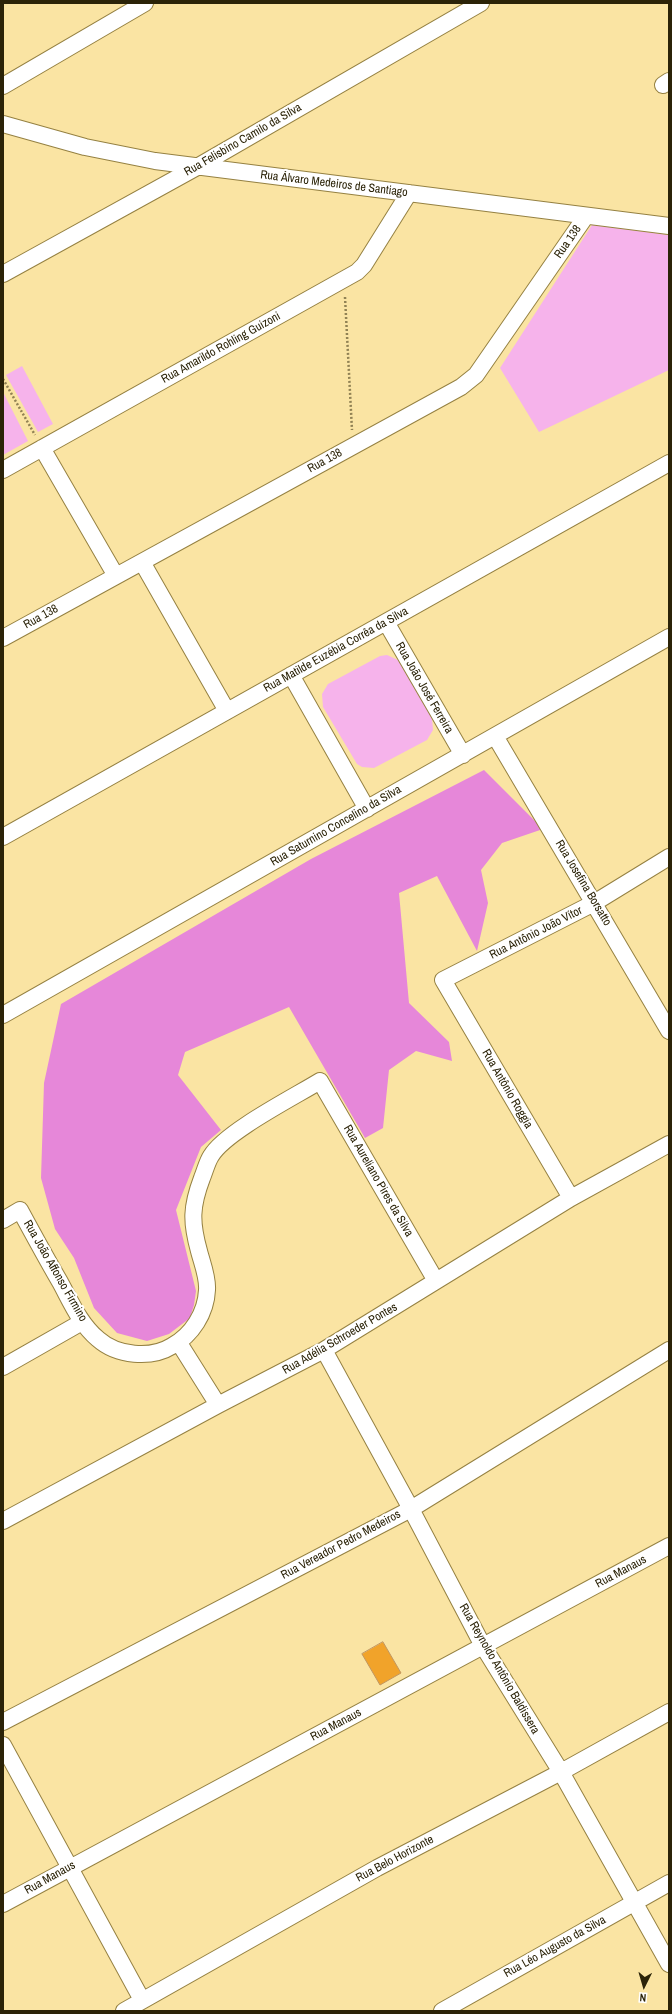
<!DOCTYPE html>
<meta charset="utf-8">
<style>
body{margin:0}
#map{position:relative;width:672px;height:2014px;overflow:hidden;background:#fae4a3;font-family:"Archivo Narrow",sans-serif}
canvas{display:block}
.frame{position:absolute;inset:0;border:4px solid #2b2308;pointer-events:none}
.north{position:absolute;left:624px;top:1966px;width:40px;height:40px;-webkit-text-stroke:3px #fff;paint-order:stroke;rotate:185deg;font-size:11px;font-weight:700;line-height:16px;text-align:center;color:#2b2308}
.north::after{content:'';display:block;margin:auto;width:14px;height:18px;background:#2b2308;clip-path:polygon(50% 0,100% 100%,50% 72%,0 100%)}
</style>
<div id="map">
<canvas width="672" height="2014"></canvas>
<div class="frame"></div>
<div class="north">N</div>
</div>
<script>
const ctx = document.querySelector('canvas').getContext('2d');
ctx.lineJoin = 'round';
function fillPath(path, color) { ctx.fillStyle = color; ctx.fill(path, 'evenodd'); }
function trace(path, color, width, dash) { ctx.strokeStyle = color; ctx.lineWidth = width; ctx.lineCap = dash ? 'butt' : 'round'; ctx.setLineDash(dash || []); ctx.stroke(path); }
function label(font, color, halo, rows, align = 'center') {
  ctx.font = font + ' "Archivo Narrow",sans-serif'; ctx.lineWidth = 4; ctx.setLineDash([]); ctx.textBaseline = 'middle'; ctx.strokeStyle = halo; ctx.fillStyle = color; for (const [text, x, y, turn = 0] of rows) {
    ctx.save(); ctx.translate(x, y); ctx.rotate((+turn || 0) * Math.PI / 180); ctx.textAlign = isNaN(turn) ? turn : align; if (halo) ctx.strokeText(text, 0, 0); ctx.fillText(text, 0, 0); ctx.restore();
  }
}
fillPath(new Path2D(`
 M592,225L669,235V370L539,432L500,368Z
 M22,366L53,424L38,432L6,375Z
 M3,392L28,441L3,455Z
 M387,655L398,660L432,718L433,730L427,740L374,768L362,767L357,764L323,707L322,694L328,684L380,656Z`), '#f6b3eb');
fillPath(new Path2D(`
 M484,770L543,829L502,843L481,870L488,903L477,951L437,876L399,893L409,1003L449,1042L452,1061L416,1051L389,1070L383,1128L365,1138L289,1007L185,1052L178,1075L221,1130L201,1147L176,1210L196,1291L194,1305L190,1318L169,1334L147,1341L117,1333L94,1308L74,1258L55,1229L41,1178L44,1083L61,1004L311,859Z`), '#e687d9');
const building = new Path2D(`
 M383,1642L401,1673L380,1685L362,1654Z`);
fillPath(building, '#f1a32a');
trace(building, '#c09661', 1);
const minor = new Path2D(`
 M663,85L669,81
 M3,86L145,3
 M3,124L85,147L155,161L669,226
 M3,274L197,167L481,3
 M42,448L116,576
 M3,470L357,272L364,265L409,193
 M142,562L227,711
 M386,622L463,755
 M3,638L461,387L476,375L586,216
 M291,675L367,809
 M495,736L669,1031
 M3,837L669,463
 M3,1015L669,637
 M571,1198L443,980L594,903L669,857
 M3,1220L20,1210C33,1234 46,1258 60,1282C71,1302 80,1324 98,1339C117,1356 151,1359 172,1346C192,1335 206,1313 207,1290C208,1277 202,1263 199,1251C191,1222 191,1207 202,1178C205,1171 207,1162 211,1156C225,1132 294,1097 320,1081L436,1281
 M179,1343L218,1405
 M324,1350L411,1509L483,1646L561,1772L669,1964
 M3,1367L82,1322
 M3,1521L218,1405L324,1350L571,1198L669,1144
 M3,1722L411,1509L669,1350
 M3,1745L142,2000
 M3,1904L669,1546
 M124,2011L377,1868L561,1772L669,1712
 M442,2011L669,1883`);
trace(minor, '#958142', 18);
trace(new Path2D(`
 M345,297L352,430
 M3,379L35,435`), '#918254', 2.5, [2, 2]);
trace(minor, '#fff', 16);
label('12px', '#2b2308', '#fff', [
 ["Rua Felisbino Camilo da Silva",243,140,-30],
 ["Rua Álvaro Medeiros de Santiago",334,184,7],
 ["Rua 138",568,242,-55],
 ["Rua Amarildo Rohling Guizoni",221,348,-29],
 ["Rua 138",325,461,-29],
 ["Rua 138",41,617,-29],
 ["Rua Matilde Euzébia Corrêa da Silva",336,650,-29],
 ["Rua João José Ferreira",424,688,60],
 ["Rua Saturnino Concelino da Silva",336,826,-30],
 ["Rua Josefina Borsatto",583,883,59],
 ["Rua Antônio João Vítor",536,933,-27],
 ["Rua Antônio Roggia",507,1089,60],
 ["Rua Aureliano Pires da Silva",378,1181,60],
 ["Rua João Affonso Firmino",55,1271,60],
 ["Rua Adélia Schroeder Pontes",340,1339,-30],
 ["Rua Vereador Pedro Medeiros",341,1545,-28],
 ["Rua Manaus",621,1572,-28],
 ["Rua Reynoldo Antônio Baldissera",499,1669,60],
 ["Rua Manaus",336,1725,-28],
 ["Rua Belo Horizonte",395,1859,-28],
 ["Rua Manaus",50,1878,-29],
 ["Rua Léo Augusto da Silva",555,1947,-29]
]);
</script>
